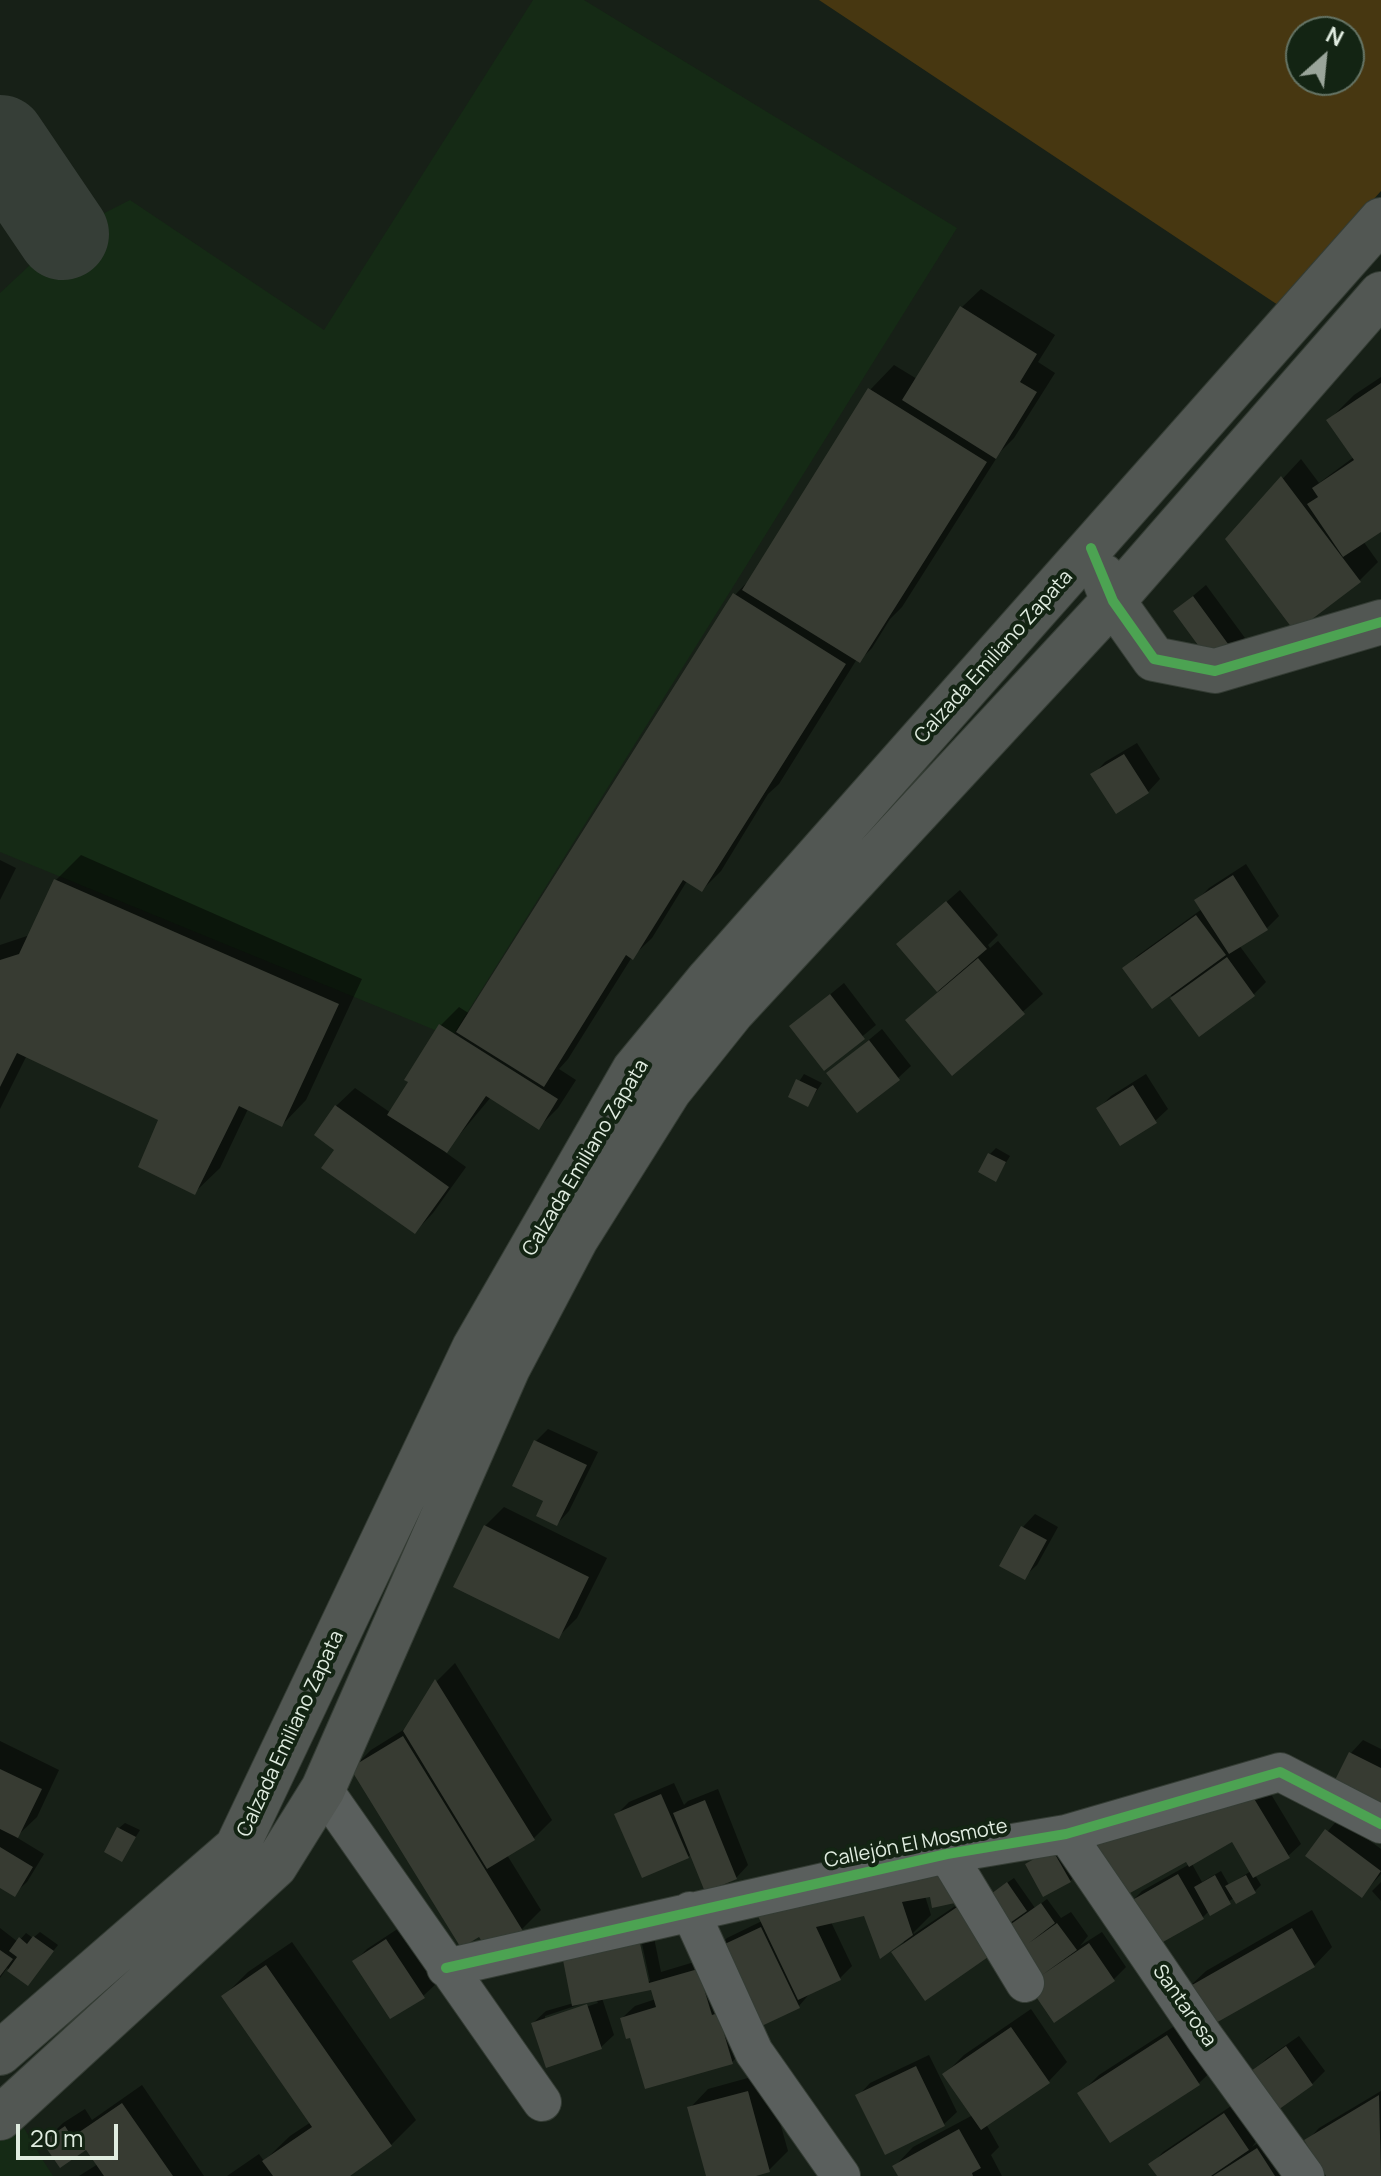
<!DOCTYPE html>
<meta charset="utf-8">
<style>
body{margin:0}
#map{position:relative;width:1381px;height:2176px;overflow:hidden;background:#172017;font-family:Manrope,sans-serif}
canvas{display:block}
.north{position:absolute;left:1285px;top:16px;width:80px;height:80px;box-sizing:border-box;background:#132413;border:2px solid #657465;border-radius:50%;rotate:27deg;font-size:22px;font-weight:700;line-height:32px;text-align:center;color:#e0ece0}
.north::after{content:'';display:block;margin:auto;width:28px;height:36px;background:#9aa59a;clip-path:polygon(50% 0,100% 100%,50% 72%,0 100%)}
.scale{position:absolute;left:16px;top:2124px;width:102px;height:36px;box-sizing:border-box;border:4px solid #e0ece0;border-top:0;padding-left:10px;font-size:24px;line-height:28px;white-space:nowrap;color:#e0ece0;-webkit-text-stroke:6px #132413;paint-order:stroke}
</style>
<div id="map">
<canvas width="1381" height="2176"></canvas>
<div class="north">N</div>
<div class="scale">20 m</div>
</div>
<script>
const ctx = document.querySelector('canvas').getContext('2d');
ctx.lineJoin = 'round';
function fillPath(path, color) { ctx.fillStyle = color; ctx.fill(path, 'evenodd'); }
function trace(path, color, width, dash) { ctx.strokeStyle = color; ctx.lineWidth = width; ctx.lineCap = dash ? 'butt' : 'round'; ctx.setLineDash(dash || []); ctx.stroke(path); }
function label(font, color, halo, rows, align = 'center') {
  ctx.font = font + ' Manrope,sans-serif'; ctx.lineWidth = 8; ctx.setLineDash([]); ctx.textBaseline = 'middle'; ctx.strokeStyle = halo; ctx.fillStyle = color; for (const [text, x, y, turn = 0] of rows) {
    ctx.save(); ctx.translate(x, y); ctx.rotate((+turn || 0) * Math.PI / 180); ctx.textAlign = isNaN(turn) ? turn : align; if (halo) ctx.strokeText(text, 0, 0); ctx.fillText(text, 0, 0); ctx.restore();
  }
}
fillPath(new Path2D(`
 M533,0H584L957,228L452,1037L0,852V293L63,234L130,200L324,330Z
 M21,2123L44,2162L53,2176H0V2141Z`), '#152a15');
fillPath(new Path2D(`
 M819,0H1381V191L1278,305ZM1301,32H1349V80H1301Z`), '#473711');
fillPath(new Path2D(`
 M981,289L1055,335L1038,362L1055,373L1014,438L1001,451L902,607L890,619L872,648L860,660L857,659L779,784L768,794L721,871L702,890L687,881L652,938L632,957L568,1059L559,1069L576,1080L558,1108L539,1127L491,1097L445,1152L466,1167L433,1213L415,1232L337,1149L336,1106L355,1088L391,1113L440,1026L459,1007L470,1014L735,595L753,576L870,390L894,365L917,379L962,307Z
 M1381,377V530L1363,541L1378,562L1360,580L1227,539L1301,459L1319,483L1354,457L1329,420L1354,395Z
 M1206,585L1245,638L1233,650L1175,611Z
 M1137,743L1160,779L1148,792L1093,775L1105,762Z
 M81,855L362,979L306,1100L282,1125L248,1109L220,1168L195,1192L161,1119L27,1055L0,1109V945L30,935L56,880Z
 M0,860L16,868L0,900Z
 M1246,864L1279,916L1267,928L1239,945L1266,982L1254,994L1199,1034L1170,994L1125,968L1137,956L1202,909L1197,900L1209,888Z
 M960,890L998,935L988,945L990,948L998,941L1043,994L953,1073L908,1020L939,991L899,944Z
 M844,983L876,1025L824,1068L792,1026Z
 M882,1029L911,1066L898,1078L829,1073Z
 M804,1074L822,1083L808,1104L790,1096Z
 M1146,1074L1168,1109L1155,1121L1099,1108L1111,1096Z
 M996,1148L1010,1156L996,1179L990,1154Z
 M548,1429L598,1452L569,1511L557,1524L536,1441Z
 M504,1507L607,1558L577,1618L558,1637L485,1526Z
 M1035,1514L1058,1527L1037,1565L1024,1577L1002,1565L1023,1527Z
 M455,1663L552,1820L533,1839L507,1855L541,1910L522,1929L490,1949L352,1769L371,1750L408,1727L437,1681Z
 M1363,1740L1381,1749V1804L1336,1781L1351,1753Z
 M0,1741L59,1770L37,1817L16,1837L44,1854L27,1882L14,1894L0,1885Z
 M1260,1776L1301,1844L1288,1856L1255,1875L1261,1885L1255,1891L1237,1902L1234,1898L1211,1913L1209,1911L1203,1917L1154,1944L1130,1903L1142,1891L1190,1864ZM1233,1840L1251,1871L1229,1885L1221,1871L1202,1882L1192,1864Z
 M674,1783L684,1805L688,1801L718,1789L748,1865L736,1878L692,1853L688,1857L617,1814L629,1802Z
 M1339,1818L1381,1849V1874L1362,1895L1308,1855Z
 M125,1823L140,1830L122,1859L119,1828Z
 M1059,1844L1076,1875L1070,1881L1028,1864Z
 M1014,1878L1035,1908L1047,1899L1061,1918L1071,1912L1088,1936L1080,1946L1102,1932L1126,1967L1114,1979L1055,2020L988,1896Z
 M1381,1882V1901L1372,1891Z
 M931,1894L925,1896L931,1915L913,1933L914,1934L970,1896L1002,1941L894,1952L904,1942L865,1914L831,1922L852,1966L840,1978L811,1992L799,2006L714,1951L727,1938L762,1921Z
 M1312,1910L1332,1947L1314,1966L1187,1989L1206,1971Z
 M0,1928L18,1942L26,1933L33,1938L40,1932L58,1945L28,1983L7,1968L0,1978Z
 M399,1928L436,1984L423,1996L355,1961L367,1949Z
 M652,1928L661,1972L711,1957L744,2050L732,2062L631,2036L622,2018L635,2006L656,1999L652,1987L602,1998L614,2035L601,2047L533,2023L546,2011L650,1981L639,1930ZM596,1999L598,2003L545,2020V2016Z
 M292,1942L416,2120L391,2145L346,2176H227L259,2154L264,2161L290,2136L311,2122L223,1997L248,1972Z
 M1031,2009L1067,2062L1049,2081L986,2124L999,2147L991,2155L1002,2176H900L895,2166L913,2147L973,2115L945,2074L964,2055Z
 M1187,2018L1218,2065L1199,2083L1080,2094L1099,2075Z
 M1299,2036L1325,2071L1312,2084L1279,2107L1253,2072L1266,2059Z
 M929,2055L957,2112L944,2124L885,2153L858,2096L870,2083Z
 M766,2073L788,2151L769,2170L749,2176H709L690,2108L708,2089Z
 M142,2085L204,2176H79L98,2164L86,2147L44,2142L63,2123L85,2109L92,2120Z
 M1381,2091V2176H1330L1307,2141L1319,2128Z
 M1237,2102L1260,2136L1252,2147L1276,2131L1306,2176H1159L1151,2165L1163,2152Z`), '#0007');
trace(new Path2D(`
 M0,141L63,234`), '#363e37', 92);
fillPath(new Path2D(`
 M960,306L1037,354L1020,382L1037,392L996,459L902,400Z
 M1381,383V532L1343,557L1307,504L1318,497L1312,488L1354,460L1326,420Z
 M868,388L987,462L860,663L742,590Z
 M1281,476L1361,582L1295,632L1225,539Z
 M733,593L846,664L702,892L683,880L633,960L626,955L544,1087L456,1032Z
 M1193,596L1234,652L1214,667L1173,611Z
 M1124,754L1149,793L1116,814L1090,774Z
 M1233,875L1268,930L1229,954L1194,900Z
 M54,879L339,1004L282,1127L239,1106L195,1195L138,1167L158,1120L17,1053L0,1087V960L19,954Z
 M946,901L987,949L937,992L896,944Z
 M1196,915L1226,955L1152,1009L1122,968Z
 M1227,957L1255,996L1199,1037L1170,998Z
 M978,958L1025,1014L952,1076L905,1020Z
 M830,994L865,1039L824,1071L789,1026Z
 M439,1024L558,1099L539,1130L486,1096L447,1153L387,1115L408,1082L404,1080Z
 M869,1040L900,1080L857,1113L826,1073Z
 M796,1079L817,1089L808,1107L788,1097Z
 M1133,1085L1157,1123L1120,1146L1096,1108Z
 M335,1105L449,1187L415,1234L321,1168L334,1150L314,1135Z
 M988,1153L1006,1162L996,1182L978,1172Z
 M534,1440L587,1465L557,1526L536,1516L543,1501L512,1486Z
 M484,1525L589,1577L559,1639L453,1587Z
 M1021,1526L1047,1540L1025,1580L999,1566Z
 M435,1679L535,1840L487,1869L403,1731Z
 M403,1736L523,1931L489,1952L479,1937L461,1948L350,1768Z
 M1349,1752L1381,1768V1806L1334,1782Z
 M0,1769L42,1789L18,1838L0,1829Z
 M1247,1787L1290,1858L1253,1878L1232,1842L1189,1867L1186,1862L1121,1898L1092,1847L1125,1829Z
 M661,1794L689,1858L642,1878L614,1814Z
 M705,1800L737,1879L705,1892L673,1813Z
 M117,1827L136,1837L122,1862L104,1852Z
 M1325,1829L1381,1871L1362,1898L1305,1856Z
 M0,1847L33,1867L15,1897L0,1888Z
 M1052,1849L1071,1882L1043,1897L1025,1864Z
 M948,1870L955,1903L932,1908L930,1897L902,1902L913,1935L880,1959L864,1916L816,1927L841,1980L798,2000L757,1914Z
 M1178,1874L1204,1919L1154,1947L1127,1903Z
 M1215,1875L1231,1904L1210,1916L1194,1887Z
 M1246,1875L1256,1893L1236,1904L1225,1886Z
 M1007,1882L1027,1911L1000,1930L980,1902Z
 M1041,1903L1055,1923L1029,1943L1057,1923L1077,1950L1042,1975L1089,1943L1115,1981L1054,2023L1028,1985L1001,1931Z
 M957,1907L991,1955L925,2001L891,1952Z
 M761,1927L800,2008L751,2031L712,1950Z
 M1292,1928L1315,1967L1207,2028L1185,1989Z
 M33,1936L54,1951L28,1986L7,1971L17,1957L9,1951L19,1937L27,1944Z
 M386,1939L425,1998L390,2019L352,1961Z
 M639,1939L649,1983L698,1969L712,2015L718,2013L733,2064L645,2089L630,2038L626,2039L620,2018L656,2007L651,1990L572,2006L562,1955Z
 M0,1950L13,1959L0,1976Z
 M266,1965L392,2146L350,2176H273L262,2161L312,2127L221,1996Z
 M587,2004L602,2049L546,2068L531,2023Z
 M1011,2027L1050,2083L981,2130L942,2074Z
 M1167,2035L1200,2085L1110,2143L1077,2093Z
 M1286,2046L1313,2085L1278,2110L1251,2071Z
 M916,2066L945,2126L885,2155L855,2095Z
 M748,2091L770,2172L756,2176H706L687,2107Z
 M1379,2095L1381,2176H1326L1304,2140Z
 M122,2103L173,2176H104L86,2150L60,2168L42,2142L65,2126L72,2137Z
 M1224,2113L1249,2150L1211,2176H1157L1148,2164Z
 M959,2129L981,2168L972,2173L973,2176H898L892,2166Z
 M1257,2148L1275,2176H1213Z`), '#373b32');
const street = new Path2D(`
 M323,1789L542,2102
 M1066,1834L1205,2038L1305,2176
 M947,1854L1025,1983
 M690,1911L754,2052L841,2176
 M446,1968L947,1854L1066,1834L1280,1772L1381,1824`);
const secondary = new Path2D(`
 M1103,576L1113,601L1154,659L1215,671L1381,622
 M0,2053L237,1847L474,1348L634,1070L709,979L1381,220
 M0,2118L275,1866L323,1789L508,1368L576,1239L669,1091L733,1011L1113,601L1381,294`);
trace(street, '#343c34', 40);
trace(secondary, '#343c34', 46);
trace(street, '#5a5f5d', 38);
trace(secondary, '#525753', 44);
trace(new Path2D(`
 M1091,548L1113,601L1154,659L1215,671L1381,622
 M446,1968L947,1854L1066,1834L1280,1772L1381,1824`), '#4ca352', 10);
label('20px', '#e0ece0', '#132413', [
 ["Calzada Emiliano Zapata",994,657,-48],
 ["Calzada Emiliano Zapata",586,1158,-59],
 ["Calzada Emiliano Zapata",291,1734,-65],
 ["Callejón El Mosmote",916,1844,-11],
 ["Santarosa",1184,2006,55]
]);
</script>
